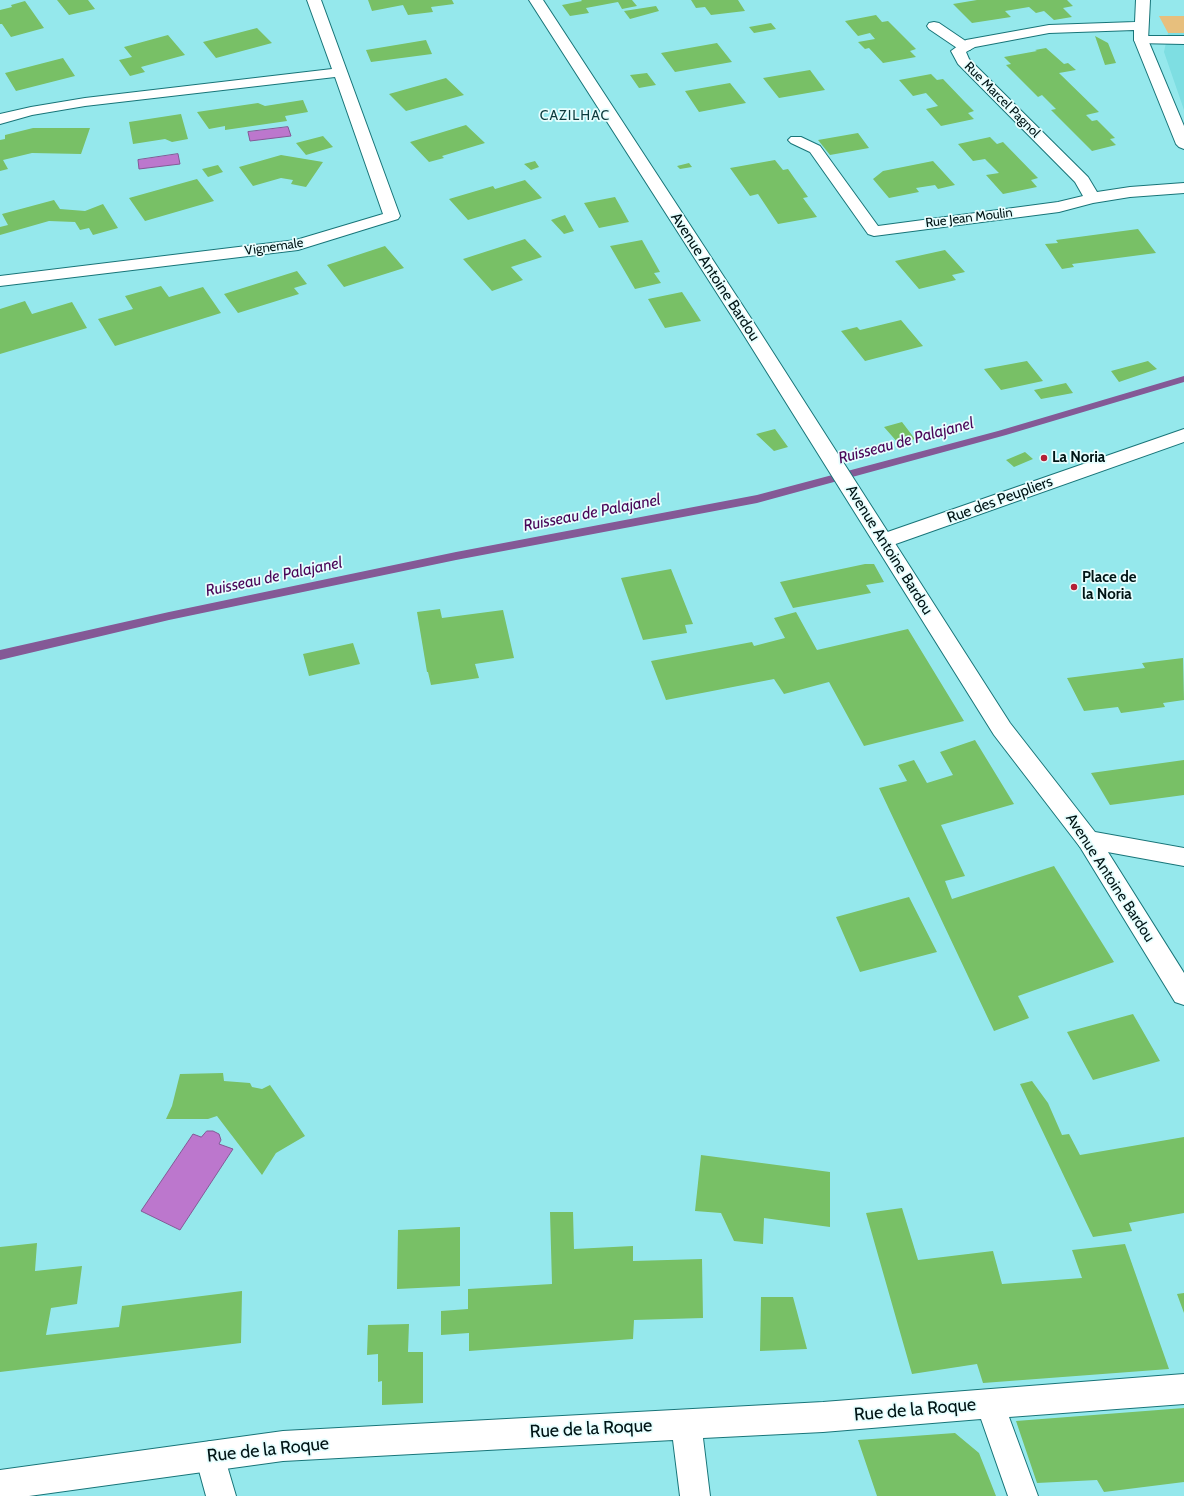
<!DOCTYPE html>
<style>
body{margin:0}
canvas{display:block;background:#95e8ec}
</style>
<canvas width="1184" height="1496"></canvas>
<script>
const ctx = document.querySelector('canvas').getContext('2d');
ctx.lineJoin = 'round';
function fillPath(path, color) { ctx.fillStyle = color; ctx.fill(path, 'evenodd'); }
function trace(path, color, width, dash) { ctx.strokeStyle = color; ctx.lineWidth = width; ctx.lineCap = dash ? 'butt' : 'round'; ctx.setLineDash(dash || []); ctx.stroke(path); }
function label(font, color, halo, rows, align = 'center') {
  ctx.font = font + ' Cabin,sans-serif'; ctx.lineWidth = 3.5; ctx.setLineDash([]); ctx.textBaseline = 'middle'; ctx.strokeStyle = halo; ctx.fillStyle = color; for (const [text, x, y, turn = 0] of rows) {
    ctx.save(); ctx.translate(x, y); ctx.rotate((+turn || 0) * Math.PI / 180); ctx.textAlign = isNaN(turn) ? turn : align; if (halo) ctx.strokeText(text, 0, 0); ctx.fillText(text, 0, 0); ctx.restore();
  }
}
fillPath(new Path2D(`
 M1168,33H1184V110L1164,52Z`), '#7edee2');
fillPath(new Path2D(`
 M1159,16H1184V33H1168Z`), '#e7bf7d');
const water = new Path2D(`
 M288,127L291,136L250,141L248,132Z
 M178,154L180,164L139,169L138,160Z
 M207,1131H213L219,1134L221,1140L219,1144L233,1149L180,1230L141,1211L193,1134L201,1137Z`);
fillPath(water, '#bc77cd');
trace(water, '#845996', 1);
fillPath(new Path2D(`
 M1184,376V382L1006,435L757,503L456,560L169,620L0,660V650L169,612L456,552L757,495L998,431Z`), '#845996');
fillPath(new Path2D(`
 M57,0H88L95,9L69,15Z
 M368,0H452L454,4L431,7L433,12L408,15L403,5L372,11Z
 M581,0H632L637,6L622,9L618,2L586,8L589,13L570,16L562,5L582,1Z
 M691,0H738L745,11L711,15L705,7L696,8Z
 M977,0H1067L1073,6L1063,8L1072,17L1054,20L1044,11L1036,13L1029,7L1005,11L1011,17L972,23L953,4Z
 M25,1L44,28L11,37L2,24H0V10L12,7L11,5Z
 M656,6L659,11L630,19L624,11Z
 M876,15L882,22L888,21L916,49L910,51L916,57L883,63L869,48L865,49L858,42L875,39L870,33L858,36L845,21Z
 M771,23L776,29L754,33L749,27Z
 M257,28L272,43L216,58L203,42Z
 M168,35L185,55L141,67L145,72L130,76L119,60L132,57L124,47Z
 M1095,36L1108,43L1116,63L1105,65Z
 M426,40L432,54L371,62L366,50Z
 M717,43L732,62L675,72L661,53Z
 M1046,48L1064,64L1068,63L1076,70L1059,73L1099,112L1086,115L1092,121L1097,120L1115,138L1110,139L1116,145L1092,151L1051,110L1056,109L1042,95L1038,97L1006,65L1011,64L1004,57L1037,51L1035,50Z
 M63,58L75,76L16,91L5,73Z
 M810,70L825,90L779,98L763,78Z
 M647,73L656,85L639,88L630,75Z
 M931,74L937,80L943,79L964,101L974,111L968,113L974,119L941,126L926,109L938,106L926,93L913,96L899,80Z
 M446,78L464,95L406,111L389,94Z
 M730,83L746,103L699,112L685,91Z
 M303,100L308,112L285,116L287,121L225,130V126L209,129L197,112L258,103L265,106Z
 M181,114L188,139L172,142L165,139L133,144L129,122Z
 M466,125L485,143L442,156L444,158L429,162L410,142Z
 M33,128H90L81,154L32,153L3,160L8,169L0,171V140L5,139V135Z
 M858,133L869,148L830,155L818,140Z
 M323,136L333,147L306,155L296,143Z
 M990,137L997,144L1003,142L1038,178L1031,180L1037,187L1003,194L986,175L999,173L985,159L973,161L958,144Z
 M281,155L323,162L306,187L291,184L293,180L281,178L253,186L239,167Z
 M775,160L783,170L788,169L795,179L808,197L803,198L817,217L778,224L758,194L750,196L730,168Z
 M535,161L539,167L531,170L524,164Z
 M933,161L955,185L938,189L935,185L916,188L919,192L889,198L873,179L883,171Z
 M689,163L692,167L680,169L677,166Z
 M218,165L223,172L208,177L202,169Z
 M197,179L214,201L145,221L129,198Z
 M525,180L542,198L468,220L449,199L493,186L495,189Z
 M615,197L629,222L599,228L584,203Z
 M54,200L60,209L85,211L103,204L118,228L93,235L89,228L80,230L75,222L49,221L0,235V227L8,225L2,214Z
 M565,215L574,231L564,234L551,220Z
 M1138,229L1156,253L1072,264L1074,267L1062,269L1045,244L1058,243L1056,240Z
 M525,239L542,257L511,267L523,280L492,291L463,259Z
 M642,240L660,272L654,273L661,283L635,289L610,246Z
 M385,246L404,268L344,287L327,265Z
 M945,250L965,272L952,275L956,280L919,289L895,261Z
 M297,271L307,284L294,288L299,294L238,313L224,294Z
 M161,286L169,297L203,287L221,313L115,346L98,319L133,309L125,296Z
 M682,292L701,321L665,328L648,299Z
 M25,301L32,314L72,302L87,328L0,354V309Z
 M901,320L923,346L865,361L841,331L857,327L860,330Z
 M1027,361L1043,381L1001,390L984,369Z
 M1148,361L1157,369L1119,382L1111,371Z
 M1066,383L1073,393L1041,399L1034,390Z
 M902,422L915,439L899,444L884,427Z
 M775,429L788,447L774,451L756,434Z
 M1025,452L1033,459L1014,467L1006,460Z
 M865,564H874L884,582L866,585L871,593L793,608L780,582Z
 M671,569L693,624L685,625L687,633L643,640L621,578Z
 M440,609L442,618L503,610L514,658L475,664L479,678L431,685L428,672H427L417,612Z
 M796,612L817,650L908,629L964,721L864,746L829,682L784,694L774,679L666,700L651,661L752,642L754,646L785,638L774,618Z
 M353,643L360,664L309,676L303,654Z
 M1183,658L1184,700L1163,703L1165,707L1121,713L1118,707L1084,711L1067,678L1145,668L1142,663Z
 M975,740L1014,804L941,825L965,876L945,881L952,899L1054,866L1114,962L1018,996L1029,1018L994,1031L879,788L907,781L898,765L914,760L927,783L953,775L940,752Z
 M1184,760V795L1110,805L1091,773Z
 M909,897L937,952L860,972L836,917Z
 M1133,1014L1160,1061L1093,1080L1067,1032Z
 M223,1073L224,1081L250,1083L252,1087L262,1089L270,1085L305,1136L276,1153L262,1175L217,1116L208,1119H166L172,1106L180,1074Z
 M1032,1081L1048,1103L1062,1135L1069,1134L1080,1155L1184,1137V1213L1129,1223L1132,1231L1093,1237L1020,1084Z
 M701,1155L830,1172V1227L764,1218L763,1244L734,1241L721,1213L695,1211Z
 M902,1208L918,1260L993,1251L1002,1284L1082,1278L1072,1250L1125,1244L1169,1369L983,1383L977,1364L912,1374L866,1213Z
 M550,1212H573L574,1249L633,1246V1261L702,1259L703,1318L634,1320L633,1339L469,1351V1333L441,1335V1311L468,1309V1289L552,1284Z
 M460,1227V1286L397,1289L398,1230Z
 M37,1243L35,1271L82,1266L77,1304L51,1308L46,1335L119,1327L122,1306L242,1291L241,1343L0,1372V1247Z
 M1184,1293V1313L1177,1294Z
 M761,1297H793L807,1349L760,1351Z
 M409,1324L408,1352H423V1403L382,1405V1381L378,1382V1354L367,1355L368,1325Z
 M1184,1408V1482L1104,1492L1097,1480L1037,1483L1016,1421Z
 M955,1433L979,1453L996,1496H877L858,1440Z`), '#78c066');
const lane = new Path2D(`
 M934,22L939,23L970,44L972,47L970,50H960L929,29L927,26L929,23Z
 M1141,36H1184V44L1136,43L1134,40L1136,37Z
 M210,1441L221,1445L236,1496H206L195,1456L199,1445Z`);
const street = new Path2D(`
 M307,0H321L400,216L398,219L298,250L0,286V276L296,240L383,214L335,77L85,106L32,115L0,124V114L31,107L85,98L332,69Z
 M1136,0H1150L1148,40L1184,126V149L1179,147L1176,144L1134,40V30L1049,33L975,47L966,52L969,59L1088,177L1097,192L1130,187L1184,183V193L1130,197L1093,203L1059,212L874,236L868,234L810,152L791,143L788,140L791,137H801L820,146L878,226L1058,202L1083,196L1075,182L958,64L951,51L966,40L1049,25L1135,22Z
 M1184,429V442L890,546L883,548L876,546L873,541L876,536Z
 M1088,831L1096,833L1184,973V1005L1175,1002L1080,847L1076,840L1080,833Z
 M1184,1374V1404L1009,1417L1038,1496H1008L981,1419L823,1432L703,1438L710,1496H680L673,1440L283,1461L29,1496H0V1470L283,1431L823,1402Z`);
const secondary = new Path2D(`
 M529,0H543L758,329L1010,723L1095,832L1184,848V866L1080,847L994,735L740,329Z`);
trace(lane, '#187579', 2);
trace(street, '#187579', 2);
trace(secondary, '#187579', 2);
fillPath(lane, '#fff');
fillPath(street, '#fff');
fillPath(secondary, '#fff');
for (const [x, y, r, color] of [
 [1044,458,4,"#b32036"],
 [1074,587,4,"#b32036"]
]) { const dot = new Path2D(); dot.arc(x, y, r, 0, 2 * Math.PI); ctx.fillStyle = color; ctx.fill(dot); trace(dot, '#e6fefe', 1.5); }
label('13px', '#001415', '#e6fefe', [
 ["Rue Marcel Pagnol",1002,100,45],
 ["Rue Jean Moulin",969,218,-7],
 ["Vignemale",274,247,-8]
]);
ctx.letterSpacing = '1px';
label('14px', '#0c3b3d', '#e6fefe', [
 ["CAZILHAC",575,116]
]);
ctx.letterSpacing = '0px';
label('15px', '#001415', '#e6fefe', [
 ["Avenue Antoine Bardou",715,277,57],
 ["Rue des Peupliers",1000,500,-20],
 ["Avenue Antoine Bardou",889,550,58],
 ["Avenue Antoine Bardou",1110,878,57]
]);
label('bold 15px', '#001415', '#e6fefe', [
 ["La Noria",1052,458],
 ["Place de",1082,578],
 ["la Noria",1082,595]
], 'left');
label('italic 16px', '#4a0658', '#e6fefe', [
 ["Ruisseau de Palajanel",906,441,-15],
 ["Ruisseau de Palajanel",592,513,-11],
 ["Ruisseau de Palajanel",274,577,-12]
]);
label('18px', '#001415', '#e6fefe', [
 ["Rue de la Roque",915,1410,-5],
 ["Rue de la Roque",591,1429,-3],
 ["Rue de la Roque",268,1450,-6]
]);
</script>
